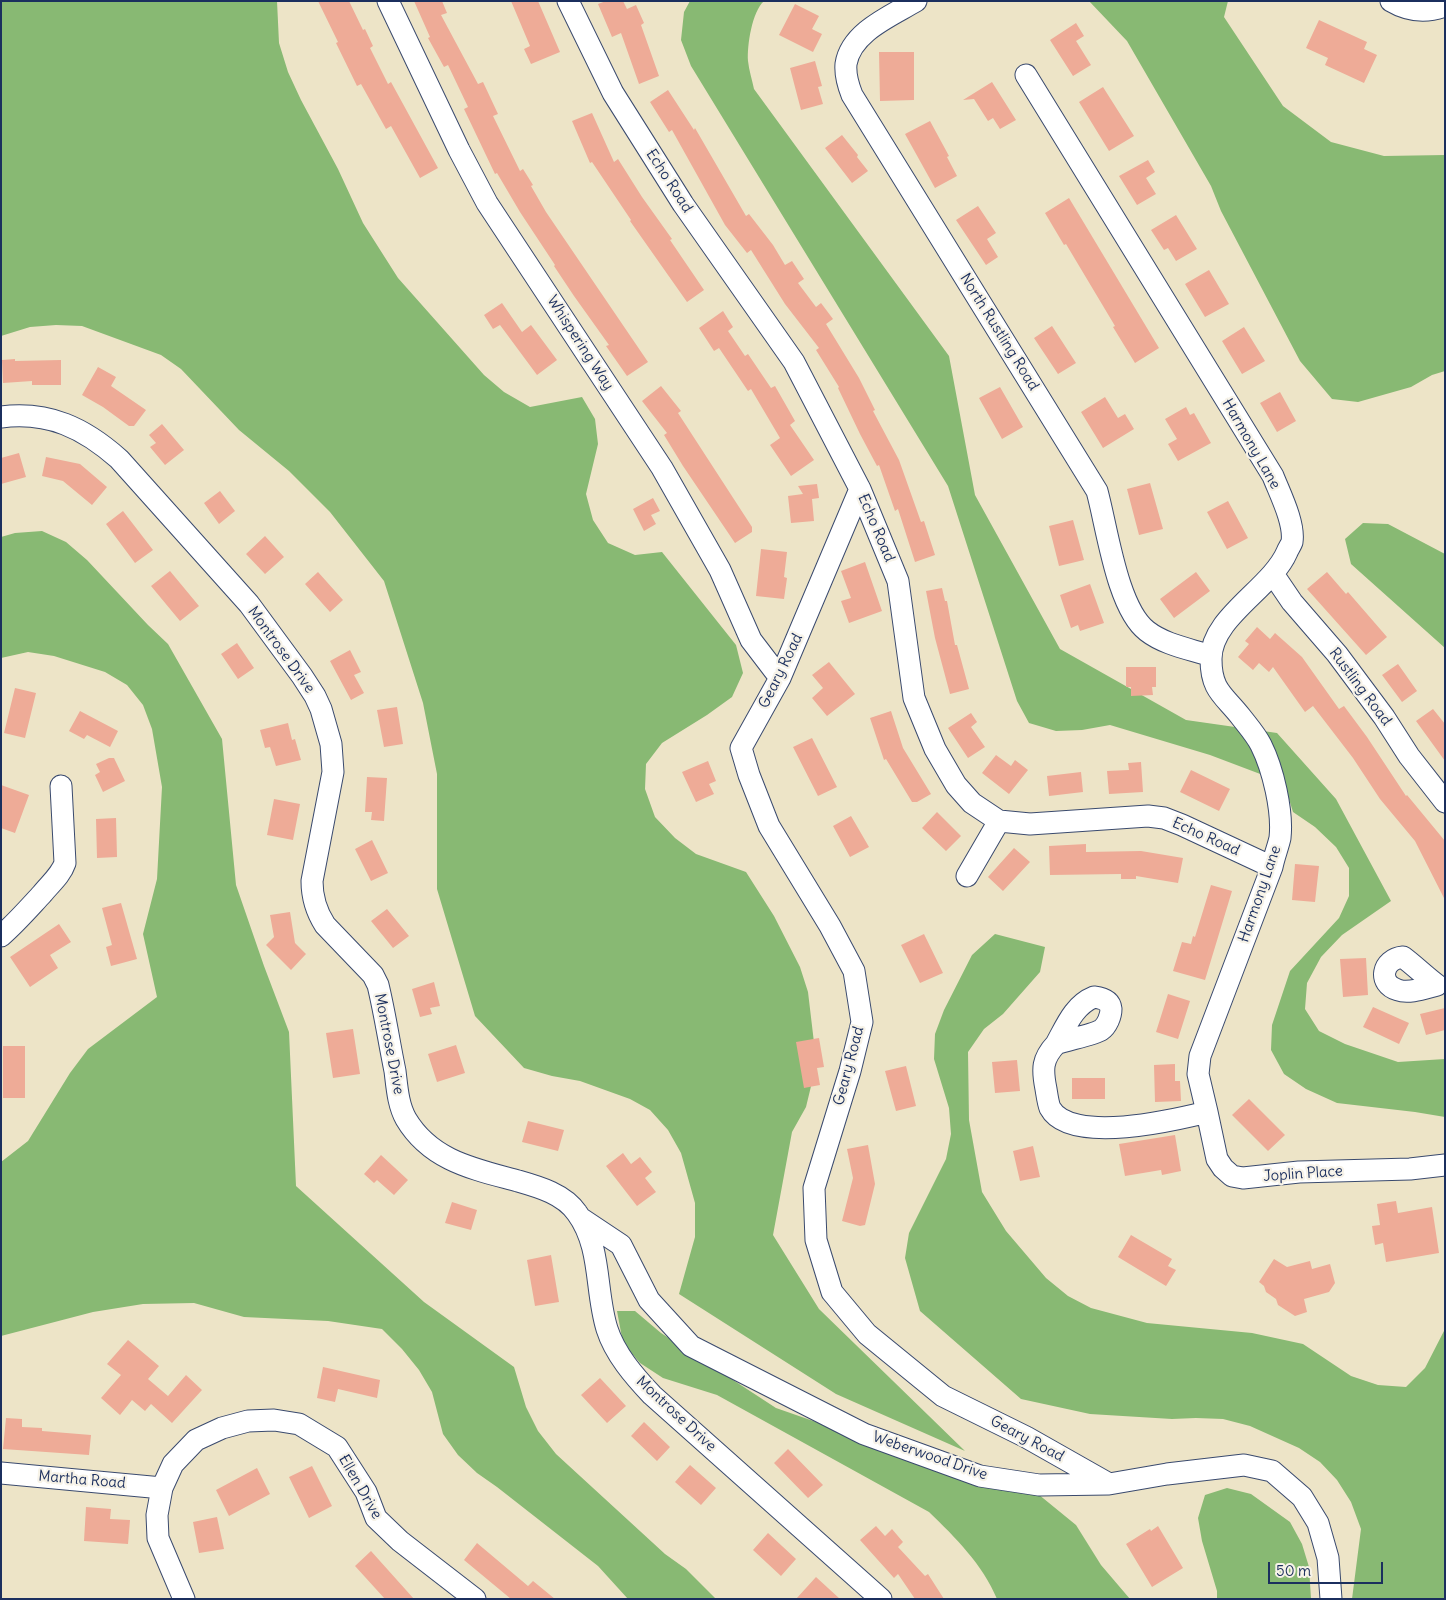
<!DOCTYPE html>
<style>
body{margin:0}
#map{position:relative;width:1446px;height:1600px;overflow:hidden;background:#ede4c7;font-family:Delius,sans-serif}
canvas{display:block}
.frame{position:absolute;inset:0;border:2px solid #1b2f5e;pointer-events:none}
.scale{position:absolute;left:1268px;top:1562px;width:115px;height:22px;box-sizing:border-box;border:2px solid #1b2f5e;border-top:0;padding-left:6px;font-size:15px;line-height:18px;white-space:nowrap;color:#1b2f5e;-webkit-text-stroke:4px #f7f3e8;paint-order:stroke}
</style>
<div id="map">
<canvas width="1446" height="1600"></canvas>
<div class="frame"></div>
<div class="scale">50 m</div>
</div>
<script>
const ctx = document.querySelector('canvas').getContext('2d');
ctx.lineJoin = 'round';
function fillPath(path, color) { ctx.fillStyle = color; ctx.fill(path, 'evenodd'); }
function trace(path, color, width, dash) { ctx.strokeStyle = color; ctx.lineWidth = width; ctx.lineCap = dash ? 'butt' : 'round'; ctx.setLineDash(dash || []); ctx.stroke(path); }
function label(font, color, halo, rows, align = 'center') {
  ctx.font = font + ' Delius,sans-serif'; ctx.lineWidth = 4.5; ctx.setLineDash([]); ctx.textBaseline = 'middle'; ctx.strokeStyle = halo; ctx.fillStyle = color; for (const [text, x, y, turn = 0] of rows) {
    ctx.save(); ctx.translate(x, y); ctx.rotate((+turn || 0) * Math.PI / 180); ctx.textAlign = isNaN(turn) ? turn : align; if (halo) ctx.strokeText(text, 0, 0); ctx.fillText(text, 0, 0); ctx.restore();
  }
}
fillPath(new Path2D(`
 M1,1H277L279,43L288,72L301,100L338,169L363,223L398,278L484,375L504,392L530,407L582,397L595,419L598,444L586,494L593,520L608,543L635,555L662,552L736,645L743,673L732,697L707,715L662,743L646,764L645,789L655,817L675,838L696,854L746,872L774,916L800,967L808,992L815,1051L813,1078L806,1107L792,1132L773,1235L819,1309L965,1451L836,1394L679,1294L695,1237V1203L681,1153L668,1130L650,1110L630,1099L580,1081L552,1076L524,1068L475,1016L437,889V774L423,703L384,581L330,512L289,471L239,430L181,369L161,355L82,326L56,325L30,327L1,336Z
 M690,1H764C752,12 747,45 748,61C749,70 752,80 754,89L949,356L975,495L1060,649L1186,720L1277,733L1336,799L1391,901L1342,935L1321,957L1307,983L1305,1009L1319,1031L1345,1044L1398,1062L1445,1059V1117L1415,1112L1337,1103L1306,1089L1284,1074L1271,1050L1272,1025L1290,971L1339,918L1349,896V868L1336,847L1315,827L1293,812L1284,783L1210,755L1110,725L1082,730L1056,731L1029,723L1017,701L948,486L691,66L681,40L684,12Z
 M1089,1H1228L1224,17L1283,106L1331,142L1384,156L1445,155V371L1432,375L1411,387L1358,402L1332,399L1300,361L1221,211L1211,186L1127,41Z
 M1363,523L1388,524L1445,554V648L1351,564L1345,539Z
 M42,531L66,542L87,560L148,625L168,644L222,739L236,885L264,966L289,1032L296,1186L424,1302L514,1367L526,1407L538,1431L556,1454L665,1554L686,1569L716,1599H628L598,1566L497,1487L477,1473L458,1455L443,1434L432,1392L419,1370L402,1349L382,1329L328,1321L244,1317L194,1303L143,1304L93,1312L1,1336V1162L28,1141L70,1073L88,1049L157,997L143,934L157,879L162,787L152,729L143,705L127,685L105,672L54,656L28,652L1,658V537L15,533Z
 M995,934L1045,947L1040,972L1003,1014L984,1029L968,1052L969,1120L982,1192L1006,1231L1046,1278L1068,1296L1091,1308L1147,1323L1252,1333L1303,1344L1351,1376L1378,1385L1406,1387L1425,1368L1445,1329V1599H1352L1361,1529L1351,1502L1337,1480L1320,1462L1299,1448L1250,1426L1223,1419L1196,1418L1172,1419L1090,1414L1021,1399L920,1311L905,1258L909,1233L946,1159L951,1134L949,1108L934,1059L935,1034L944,1010L972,955Z
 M617,1311H635L661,1333L776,1408L994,1484L1038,1494L1076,1525L1101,1565L1130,1599H997C983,1565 955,1537 929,1512L717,1395L663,1378L640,1363L623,1343Z
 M1227,1488L1251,1494L1290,1522L1302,1544L1309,1567L1311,1599H1217V1591L1202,1541L1198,1518L1205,1495Z`), '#88b973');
fillPath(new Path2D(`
 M318,1H349L363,30L365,29L373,46L370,48L388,84L391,82L438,168L420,178L391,126L386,129L361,84L357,86L336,43L338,42Z
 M414,1H442L447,13L441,15L478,84L483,82L498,114L493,116L520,171L523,169L533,185L531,186L546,212L648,362L627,376L606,346L609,345L574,296L554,266L555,265L520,212L497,173L495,174L464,109L468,107L448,65L444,67L428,38L430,37Z
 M511,1H538L560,52L531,64L524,49L530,46Z
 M606,1H623L627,9L636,5L644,23L641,25L659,76L639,84L621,33L612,37L598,4Z
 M795,4L819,16L812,29L822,34L813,52L779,35Z
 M1319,20L1367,42L1364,49L1377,55L1364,83L1325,65L1328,58L1306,48Z
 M1076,23L1084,36L1076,41L1091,65L1073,76L1050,40Z
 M879,52H914V100L880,101Z
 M815,61L822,86L818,87L823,104L801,110L790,68Z
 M992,82L1016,120L1000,129L993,118L988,121L974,99L963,100Z
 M1103,87L1134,136L1109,151L1079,102Z
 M668,90L694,130L695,128L746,216L749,214L773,245L785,265L792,261L804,279L798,283L816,307L821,303L833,319L826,324L859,378L875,410L873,411L899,460L921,522L924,521L935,555L915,562L898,509L895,511L879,465L877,466L860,434L838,388L839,387L816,350L819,348L785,304L751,250L747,253L725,225L672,130L669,132L650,102Z
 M592,113L614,162L618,159L642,197L672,239L670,240L704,290L687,302L630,221L631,220L592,162L590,163L572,121Z
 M930,121L949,156L947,157L957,176L935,188L905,134Z
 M842,135L858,155L857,157L868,171L852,183L825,148Z
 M1148,160L1155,172L1146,178L1156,194L1137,205L1119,176Z
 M1069,198L1159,348L1135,363L1113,327L1115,326L1066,244L1064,245L1045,213Z
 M978,206L996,233L987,239L998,257L986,265L956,220Z
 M1176,215L1197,249L1176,261L1168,248L1164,250L1151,230Z
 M1209,270L1229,304L1205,317L1185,284Z
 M502,303L522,332L531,325L557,360L537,375L500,325L493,329L484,315Z
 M723,311L733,327L728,331L745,356L748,354L771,388L775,386L795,421L790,425L814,460L791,476L770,445L780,438L751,389L748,391L719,348L714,351L699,328Z
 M1052,326L1076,363L1058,374L1034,338Z
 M1244,327L1265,361L1242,374L1222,341Z
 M15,359V361L61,360V385H32V381L3,383L2,360Z
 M98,367L116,377L111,386L146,410L134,426H129L103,407L82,395Z
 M661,386L681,411L678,413L752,527V532L735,543L683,466L664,435L667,433L642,401Z
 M1000,387L1023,427L1002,439L979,398Z
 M1280,392L1296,421L1277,432L1260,403Z
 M1105,397L1118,418L1125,414L1134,429L1103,448L1081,412Z
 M1186,407L1190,415L1194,413L1211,443L1178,461L1168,444L1177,439L1165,419Z
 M162,424L184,450L165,465L150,447L156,443L149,435Z
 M19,453L26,477L1,484V458Z
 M46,457L80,464L107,487L92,505L63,481L42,476Z
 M1150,483L1163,529L1139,535L1127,489Z
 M817,484L819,498L812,499L814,521L791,523L788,496L803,494L798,486Z
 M220,491L235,511L219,524L204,503Z
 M653,498L660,511L651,515L656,524L644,531L633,509Z
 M1228,501L1248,538L1227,549L1207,512Z
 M123,511L153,550L135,563L106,524Z
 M1073,520L1084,560L1059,566L1049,526Z
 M265,536L284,557L265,574L246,554Z
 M761,549L787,552L784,577L787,578L784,599L756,596Z
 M865,562L882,611L849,623L841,601L851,598L841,571Z
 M170,571L199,606L180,621L151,586Z
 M318,572L343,600L330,612L305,584Z
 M1196,572L1210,591L1174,618L1160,599Z
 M1327,572L1346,594L1348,592L1387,637L1366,655L1307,589Z
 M1090,584L1104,623L1080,631L1078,625L1071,628L1060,595Z
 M942,588L945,601H947L955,645H957L969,689L950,694L935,638L926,591Z
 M1257,627L1270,639L1275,633L1302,657L1339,709L1344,706L1367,737L1406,796L1407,795L1445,841V900L1415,841L1380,799L1353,758L1313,706L1305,712L1273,667L1269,672L1259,663L1253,670L1238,657L1249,644L1245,641Z
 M237,643L254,668L238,679L221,654Z
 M350,650L361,672L354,675L364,693L351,700L330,661Z
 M829,662L855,694L827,716L812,698L823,688L812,675Z
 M1398,664L1417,691L1402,702L1382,675Z
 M1126,667H1156V687H1152L1153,695L1131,696V687H1126Z
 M15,688L36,693L25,738L4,733Z
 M397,707L403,744L384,747L377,710Z
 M1433,709L1445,724V761L1416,721Z
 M80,711L118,731L110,747L87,735L84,739L69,731Z
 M891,711L903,748L931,794L917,802H912L886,759L884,760L870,718Z
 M971,713L977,722L971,727L985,747L968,758L948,728Z
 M288,723L292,740L295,739L301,760L276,766L270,747L265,748L260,730Z
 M812,738L837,787L818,796L793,747Z
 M996,755L1011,766L1015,760L1028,770L1009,794L982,773Z
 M109,758H114L125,781L103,792L95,775L100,772L96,764Z
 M708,761L716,781L709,784L714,794L696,802L682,772Z
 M1141,762L1143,792L1109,794L1107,771L1129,770L1128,763Z
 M1191,770L1230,789L1219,811L1180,792Z
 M1081,772L1083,792L1049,796L1047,776Z
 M367,777L387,778L384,821L371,820L372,812H365Z
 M1,785L29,795L15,833L1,828Z
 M274,799L300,804L293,840L267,835Z
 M937,812L961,836L946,851L922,828Z
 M851,816L869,847L850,857L833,826Z
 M116,818L117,857L97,858L96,819Z
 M372,840L388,873L371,881L355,849Z
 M1086,844V852L1141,851L1183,858L1178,883L1136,876V879H1121V874L1050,875L1049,846Z
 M1014,848L1030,862L1003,891L988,877Z
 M1295,864L1319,866L1315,902L1292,900Z
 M1211,885L1232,891L1205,980L1173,971L1182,942L1191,944L1193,936L1195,937Z
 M121,903L137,959L111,966L106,947L112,945L102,908Z
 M387,909L409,936L393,948L371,921Z
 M290,912L295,943L306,954L291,970L266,945L274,937L270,915Z
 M59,924L71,942L50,955L58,968L30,987L10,957Z
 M924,934L943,973L920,983L901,945Z
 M1366,958L1368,995L1343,997L1340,959Z
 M434,982L440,1006L430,1008L432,1014L420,1017L412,989Z
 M1168,994L1190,1001L1178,1039L1156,1032Z
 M1373,1007L1409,1023L1399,1044L1363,1027Z
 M1445,1008V1030L1426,1035L1420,1014Z
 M353,1029L360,1074L333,1078L326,1033Z
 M819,1038L824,1067L817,1068L820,1085L804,1088L796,1042Z
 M456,1045L465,1073L437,1082L428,1054Z
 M3,1046H25V1098H3Z
 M1017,1060L1020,1091L995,1093L992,1062Z
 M1175,1064V1081H1180L1181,1101L1155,1102L1154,1065Z
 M906,1066L916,1106L896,1111L885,1071Z
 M1072,1078H1105V1099H1072Z
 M1249,1099L1285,1135L1268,1151L1232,1115Z
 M528,1121L564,1130L558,1151L522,1142Z
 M1175,1135L1181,1171L1162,1175L1161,1170L1125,1176L1119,1144Z
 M868,1145L875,1184L865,1225L860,1226L842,1221L853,1178L847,1149Z
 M1033,1146L1040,1177L1020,1181L1013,1151Z
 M623,1153L631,1164L640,1157L652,1172L645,1178L656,1192L637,1206L606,1166Z
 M381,1155L408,1180L394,1195L377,1180L374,1183L364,1174Z
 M1396,1201L1398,1213L1432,1207L1439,1253L1386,1262L1383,1243L1375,1245L1372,1226L1380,1225L1377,1204Z
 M452,1202L477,1210L471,1230L445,1223Z
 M1131,1235L1172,1259L1168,1266L1176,1270L1166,1286L1118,1257Z
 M551,1255L559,1302L535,1306L527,1260Z
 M1274,1259L1287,1267L1310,1261L1312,1269L1330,1264L1335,1283L1329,1292L1304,1299L1307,1312L1295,1316L1278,1305L1276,1299L1266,1292L1264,1286L1259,1282Z
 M128,1340L159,1366L148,1379L168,1396L186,1375L202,1390L172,1423L151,1404L145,1411L132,1400L120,1415L101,1398L121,1375L107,1364Z
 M323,1367L380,1380L377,1398L338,1389L335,1402L317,1398Z
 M600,1378L626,1406L607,1423L581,1395Z
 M6,1418L22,1419V1427L42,1428V1431L91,1435L89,1455L3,1449Z
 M644,1422L670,1447L657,1461L631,1436Z
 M788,1449L823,1485L808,1498L774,1463Z
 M690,1465L716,1488L701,1505L675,1482Z
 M312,1466L332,1506L309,1518L289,1477Z
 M257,1468L270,1494L229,1516L216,1490Z
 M86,1507L111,1509L110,1519L130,1520L128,1544L84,1541Z
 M217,1517L224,1549L199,1553L193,1522Z
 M876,1526L885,1536L892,1529L903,1542L898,1547L925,1576L928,1574L944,1599H915L898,1574L894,1578L860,1540Z
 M1158,1526L1183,1568L1152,1587L1126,1544L1150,1529L1151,1531Z
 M768,1533L796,1559L781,1576L753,1550Z
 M477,1543L528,1586L533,1581L555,1599H511L464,1560Z
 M371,1551L414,1599H385L355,1566Z
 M816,1577L840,1599H796Z`), '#eeab97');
const minor = new Path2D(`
 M388,1L459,150L487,203L662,468L720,570L751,640L780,678
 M568,1L613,93L683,204L794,362L860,489L898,581L914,698L935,749L956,785L972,803L999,821L1030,824L1148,816L1164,818L1182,825L1272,867
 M916,1C891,16 851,32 846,64C845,75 848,85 852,95L1097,491C1107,527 1117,608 1147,631C1165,645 1190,649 1211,656
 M1391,1C1408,11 1426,13 1445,6
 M1026,75L1273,476C1280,494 1295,523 1292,542C1291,545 1288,549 1287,552C1271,589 1211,617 1211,659C1211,691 1224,695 1241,717C1248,726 1256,735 1261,745C1273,769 1283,811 1280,838C1278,847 1274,857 1272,867L1200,1056L1198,1074L1207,1112C1175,1120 1070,1145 1050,1108C1048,1103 1047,1095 1046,1089C1042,1069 1042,1059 1056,1044
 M1,417C49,411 84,428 119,459L249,604L302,676L315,696L321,709L331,744L333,772L312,881C312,898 316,911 325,925L373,975L378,985C385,1014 389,1042 395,1071C397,1087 398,1105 406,1119C431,1161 474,1169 518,1181C539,1187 564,1194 577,1213C602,1247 595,1291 607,1329C615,1354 634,1376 652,1395L881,1599
 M860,489L780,678L741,748L749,775L769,826L830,926L854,971L862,1022L850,1071L814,1188L816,1240L832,1292L867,1334L943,1396L1026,1437L1109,1484
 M1273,574L1292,602L1337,654L1384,717L1409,756L1445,802
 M967,876L999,821
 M1,936C16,923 29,908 42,894C50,884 61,875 65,863L61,786
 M1403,957C1415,966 1425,976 1437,985C1425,988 1409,994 1398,990C1377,984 1382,959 1403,957Z
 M1094,997C1102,998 1110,1000 1111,1009C1111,1016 1107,1026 1101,1030C1093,1035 1066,1040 1056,1044C1066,1026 1074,1005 1094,997Z
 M1207,1112L1217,1159L1223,1168L1232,1176L1243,1178L1299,1172L1410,1169L1445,1165
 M582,1219L621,1245L649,1300L691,1346L864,1434L980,1476L1039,1485L1109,1484L1167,1474L1244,1465L1272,1471L1302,1497L1318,1523L1328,1558L1331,1599
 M1,1473L162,1488
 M184,1599L158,1538L157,1515L162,1488L173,1464L196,1440L222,1428L248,1421L274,1420L299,1424L337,1447L366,1492L376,1518L400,1541L475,1599`);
trace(minor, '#3a4a6e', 23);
trace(minor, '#fff', 21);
label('15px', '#1b2f5e', '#f7f3e8', [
 ["Echo Road",669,181,57],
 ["North Rustling Road",999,332,58],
 ["Whispering Way",580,343,57],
 ["Harmony Lane",1251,444,60],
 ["Echo Road",876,528,67],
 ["Montrose Drive",281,650,54],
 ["Geary Road",781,671,-64],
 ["Rustling Road",1360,687,53],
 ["Echo Road",1206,837,24],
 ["Harmony Lane",1260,894,-71],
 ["Montrose Drive",389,1044,79],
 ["Geary Road",849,1066,-75],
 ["Joplin Place",1303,1174,-4],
 ["Montrose Drive",676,1414,43],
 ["Geary Road",1027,1439,28],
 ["Weberwood Drive",930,1456,19],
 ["Martha Road",82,1480,5],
 ["Ellen Drive",360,1487,60]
]);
</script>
